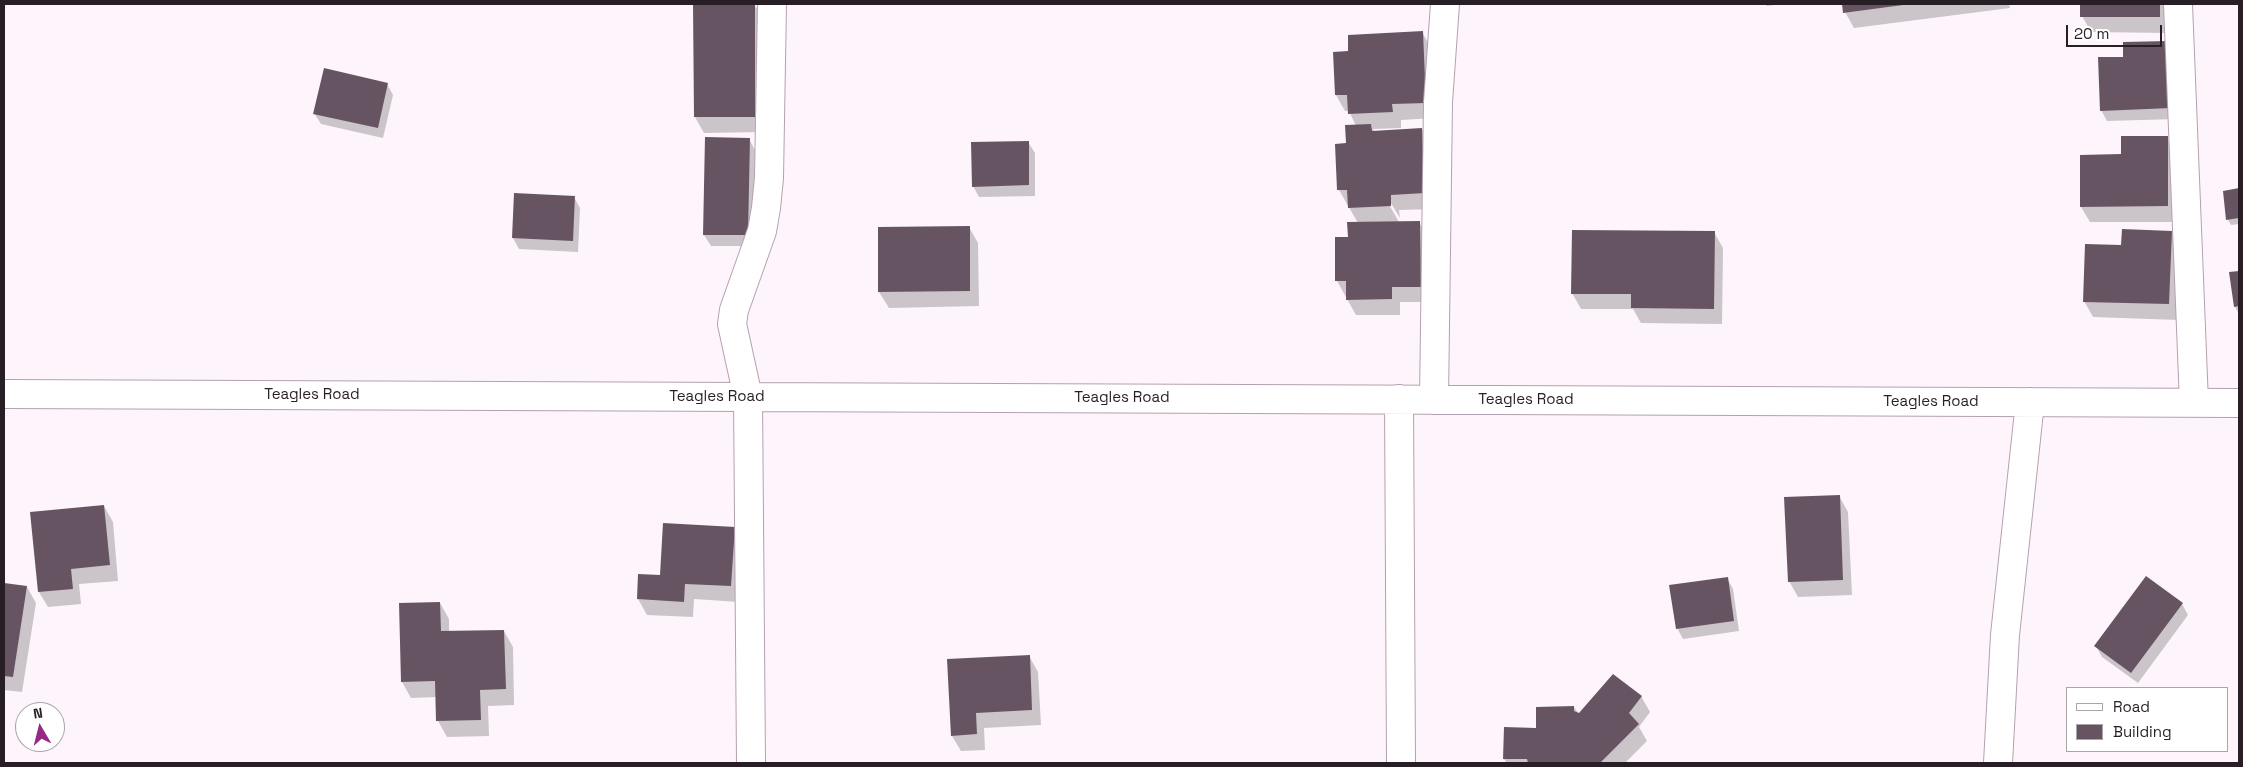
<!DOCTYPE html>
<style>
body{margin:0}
#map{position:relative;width:2243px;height:767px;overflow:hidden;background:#fef5fc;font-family:"Space Grotesk",sans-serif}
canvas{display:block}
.frame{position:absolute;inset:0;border:5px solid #271f25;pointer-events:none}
.legend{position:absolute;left:2066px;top:687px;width:162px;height:65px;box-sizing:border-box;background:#fff;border:1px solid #a9a5a8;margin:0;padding:6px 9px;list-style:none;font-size:15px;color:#271f25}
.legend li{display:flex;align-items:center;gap:10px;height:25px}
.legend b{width:25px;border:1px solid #a9a5a8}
.north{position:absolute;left:15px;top:702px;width:50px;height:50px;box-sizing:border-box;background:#fff;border:1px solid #a9a5a8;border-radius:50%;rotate:352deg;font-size:14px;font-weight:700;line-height:20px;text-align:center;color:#271f25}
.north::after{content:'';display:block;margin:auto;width:18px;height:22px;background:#962888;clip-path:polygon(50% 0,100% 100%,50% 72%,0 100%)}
.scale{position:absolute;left:2066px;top:25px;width:96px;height:22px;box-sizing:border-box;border:2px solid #271f25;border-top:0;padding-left:6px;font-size:15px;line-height:18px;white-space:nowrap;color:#271f25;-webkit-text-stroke:4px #fff;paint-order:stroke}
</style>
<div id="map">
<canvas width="2243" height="767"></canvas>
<div class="frame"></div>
<ul class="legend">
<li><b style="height:6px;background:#fff"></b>Road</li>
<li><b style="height:14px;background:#675463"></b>Building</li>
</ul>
<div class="north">N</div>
<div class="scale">20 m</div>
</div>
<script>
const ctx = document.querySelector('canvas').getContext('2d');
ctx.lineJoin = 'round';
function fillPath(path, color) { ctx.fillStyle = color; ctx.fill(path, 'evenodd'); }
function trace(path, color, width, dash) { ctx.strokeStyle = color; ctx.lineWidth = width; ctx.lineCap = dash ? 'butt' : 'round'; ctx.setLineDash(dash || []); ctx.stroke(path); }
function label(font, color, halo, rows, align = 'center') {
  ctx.font = font + ' "Space Grotesk",sans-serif'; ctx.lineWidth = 5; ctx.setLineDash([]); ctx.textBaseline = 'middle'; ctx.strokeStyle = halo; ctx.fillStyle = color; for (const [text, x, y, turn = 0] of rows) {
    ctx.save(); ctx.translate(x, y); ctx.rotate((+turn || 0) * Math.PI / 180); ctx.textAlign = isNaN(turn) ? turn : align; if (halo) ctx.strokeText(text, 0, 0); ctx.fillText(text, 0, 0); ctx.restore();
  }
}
fillPath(new Path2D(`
 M694,4H754L763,19V132L704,133L695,117Z
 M1765,4H1783L1767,6Z
 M1844,4H2009L2010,8L1854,28L1845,12Z
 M2082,4H2175L2169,33L2091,32L2082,16Z
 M1422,32L1431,48L1434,118L1401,120V128L1373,129L1375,132L1422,129L1431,145L1434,209L1399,210L1400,218L1389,200L1387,201L1399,222H1419L1428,238L1429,302H1400V315H1356L1337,281L1336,238H1349L1358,223L1339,190L1348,144L1356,126L1349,111H1345L1336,95L1334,53H1349Z
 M2167,42L2176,119L2107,121L2101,110L2124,58Z
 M387,84L393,95L383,138L321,124L314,113Z
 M2167,138L2176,153L2177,222H2090L2081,207L2122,155Z
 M749,139L755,150L753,246H711L704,235Z
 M1028,142L1035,153V196L979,197L973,186Z
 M2239,190V224L2231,225L2228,220L2224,192Z
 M574,197L580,208L578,252L519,249L513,238Z
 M969,227L978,243L979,306L889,308L879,292Z
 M1714,232L1723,248L1722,324L1641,323L1633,309H1581L1572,293Z
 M2171,232L2180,248L2178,320L2093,317L2084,301L2123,246Z
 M2239,272V312H2238L2235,307L2231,273Z
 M1839,496L1848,512L1852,595L1798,597L1789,581Z
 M104,506L113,522L118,581L79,584L81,604L48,607L39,592Z
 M734,529L743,544L739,602L694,599L693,617L647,615L638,599L661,577Z
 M1727,578L1733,589L1739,631L1683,639L1677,628Z
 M4,584L27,587L36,603L22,692L4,690Z
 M440,603L449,619V632L504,631L513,647L514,705L488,706L489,736L447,737L438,721L437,697L411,698L402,682L401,604Z
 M2182,604L2188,615L2138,683L2102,657L2096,646Z
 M1029,656L1038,672L1041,725L984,728L985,750L961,751L952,736Z
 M1641,696L1650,712L1639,727L1647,741L1625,763H1507L1504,759L1537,730L1574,707L1579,714Z`), '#0003');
fillPath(new Path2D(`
 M693,4H755V117H694Z
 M1842,4H1903V5L1843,13Z
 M2080,4H2160V17H2080Z
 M1423,31L1426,103L1392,104L1393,112L1348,114L1347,95H1335L1333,52L1348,51V35Z
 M2168,41L2171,108L2100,111L2098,57H2123V42Z
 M324,68L388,83L378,128L313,114Z
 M1371,124L1372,131L1422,128L1425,193L1391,195V206L1348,208L1347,190H1337L1335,144L1346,143L1345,125Z
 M2121,136H2168V206L2080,207V155L2121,154Z
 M705,137L750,138L748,235H703Z
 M1029,141V185L972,187L971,142Z
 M2239,188V218L2226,220L2223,191Z
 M514,193L575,196L573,241L512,238Z
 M1420,221L1421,287H1392V299L1346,300V281H1335V237H1348L1347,222Z
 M970,226V291L878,292V227Z
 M2122,229L2172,231L2169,304L2083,302L2085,244L2121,245Z
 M1572,230L1715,231L1714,309L1631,308V294H1571Z
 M2239,271V306L2234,307L2229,272Z
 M1840,495L1843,580L1788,582L1784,497Z
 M104,505L110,565L71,569L73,589L38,592L30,512Z
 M663,523L735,527L731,586L685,584L684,602L637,599L638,574L660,575Z
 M2146,576L2183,603L2131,673L2094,646Z
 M1728,577L1734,621L1676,629L1669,585Z
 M4,583L27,586L13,677L4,676Z
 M440,602L441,631L504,630L506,689L480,690L481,720L436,721L435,681L401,682L399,603Z
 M1030,655L1032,710L976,713L977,734L951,736L947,659Z
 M1613,674L1642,696L1629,713L1639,724L1600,763H1528L1527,759H1503L1504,727L1536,728V707L1574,706V711L1579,713Z`), '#675463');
const minor = new Path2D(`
 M2178,4L2194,403
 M4,394L2239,403
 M1399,399L1401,763
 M1434,400L1438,102L1445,4
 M751,763L748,397L732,324L734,310L762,231L766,208L769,178L772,4
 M1998,763L2005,635L2030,402`);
trace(minor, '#b4a0b0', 30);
trace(minor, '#fff', 28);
label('15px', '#271f25', '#fff', [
 ["Teagles Road",312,395],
 ["Teagles Road",717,397],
 ["Teagles Road",1122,398],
 ["Teagles Road",1526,400],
 ["Teagles Road",1931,402]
]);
</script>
